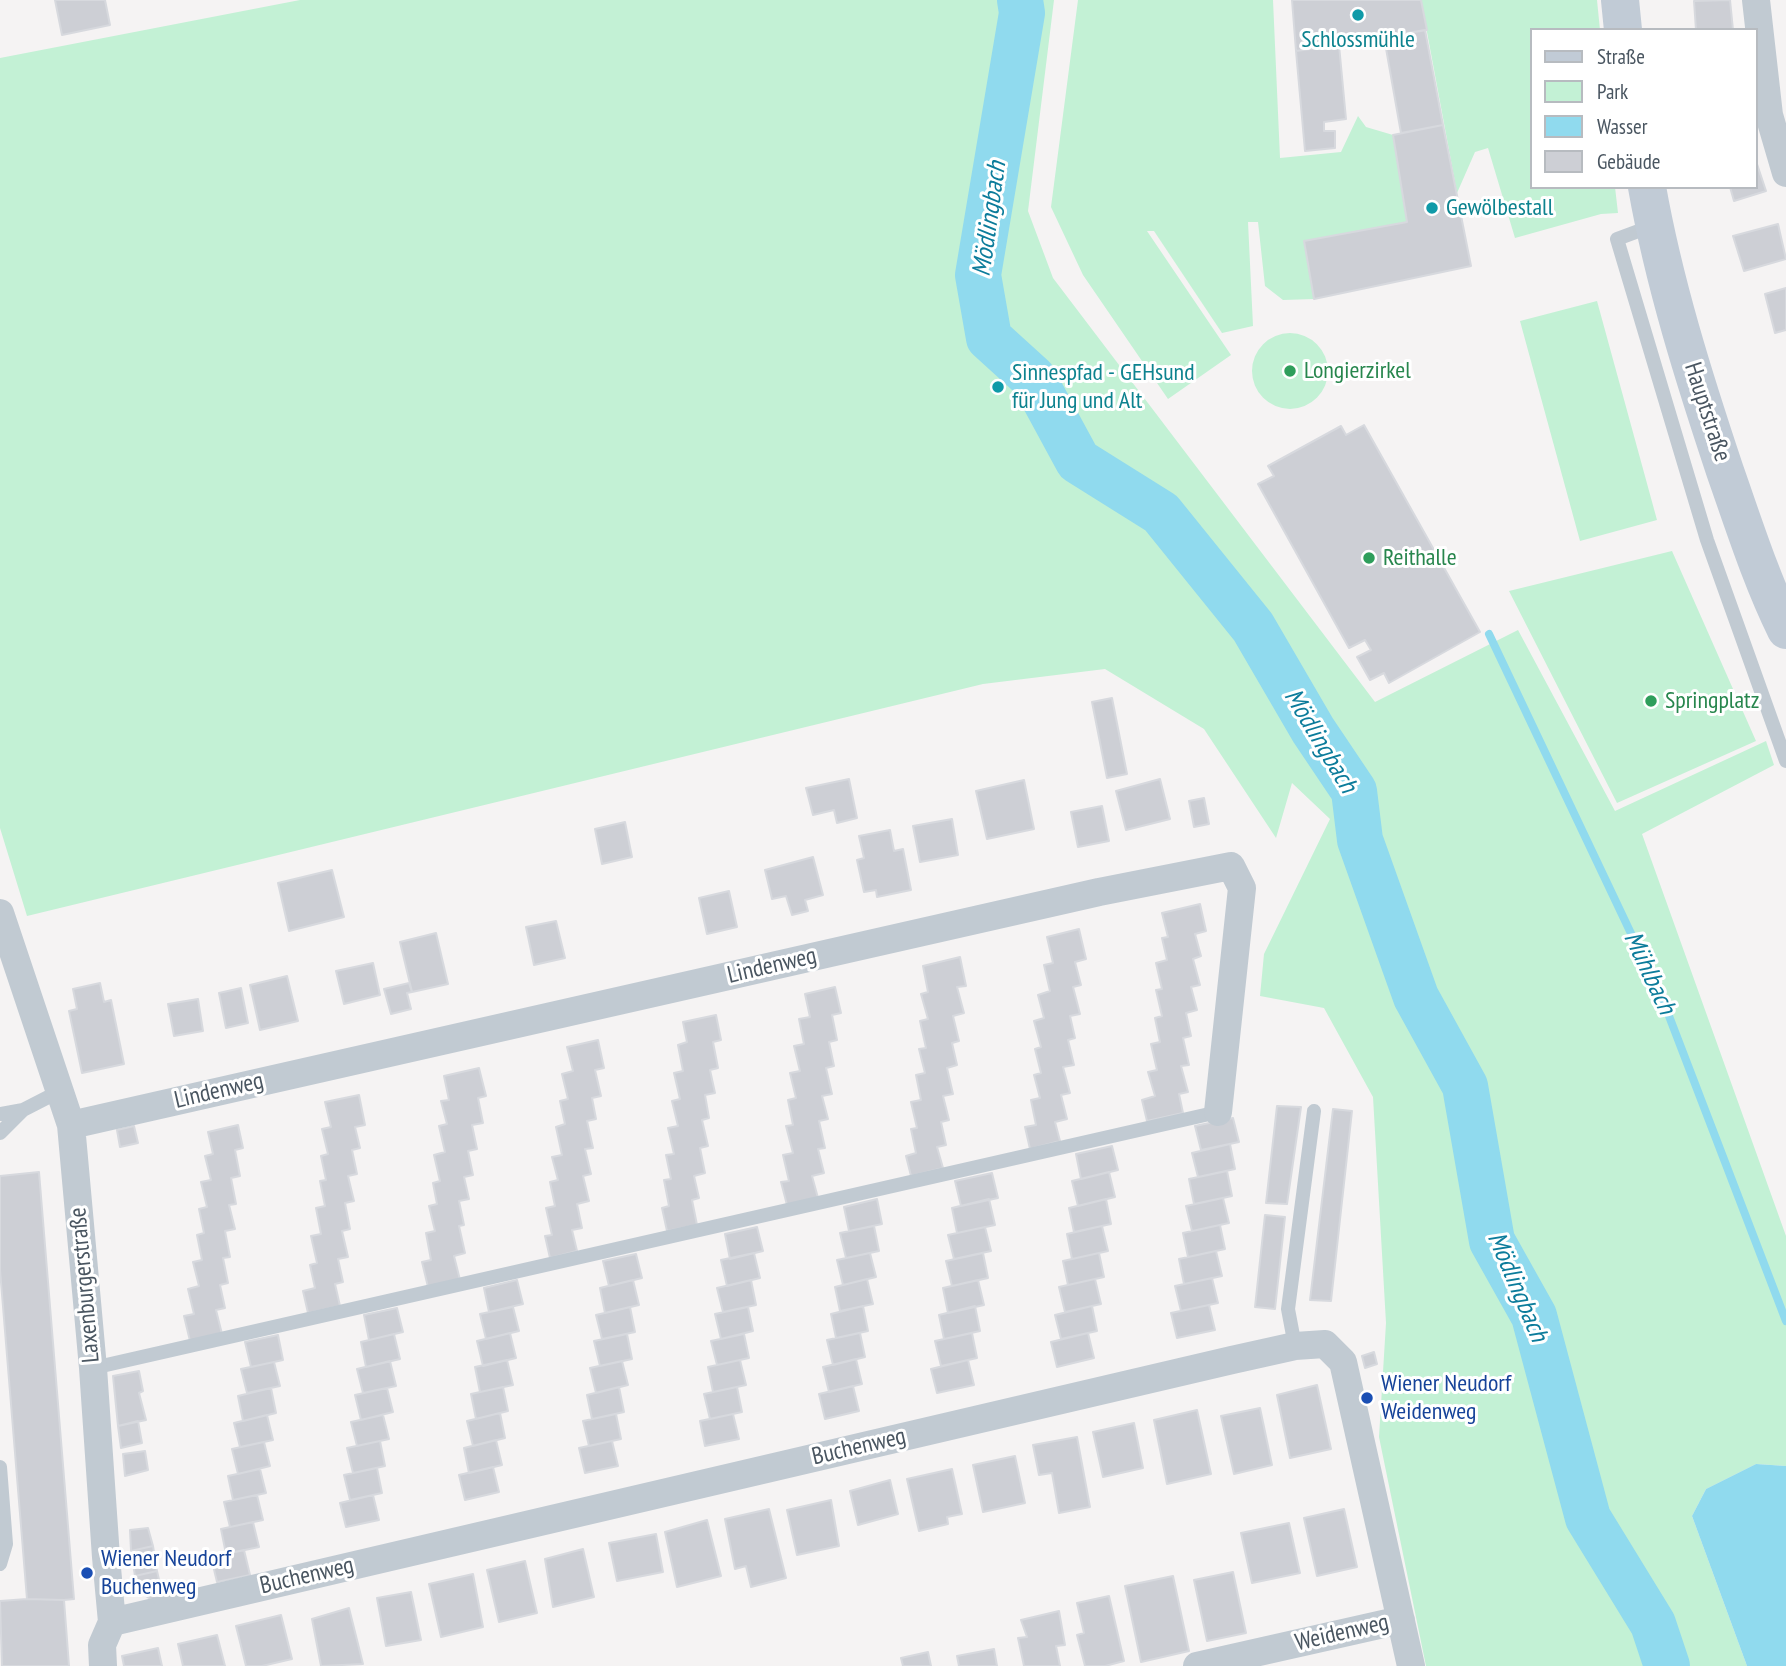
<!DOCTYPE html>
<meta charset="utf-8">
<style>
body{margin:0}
#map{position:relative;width:1786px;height:1666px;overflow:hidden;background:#f5f3f3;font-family:"PT Sans Narrow",sans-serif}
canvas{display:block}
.legend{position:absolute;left:1530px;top:28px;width:228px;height:161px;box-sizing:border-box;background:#fff;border:2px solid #b7bbc0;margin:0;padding:9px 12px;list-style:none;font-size:21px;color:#4a5661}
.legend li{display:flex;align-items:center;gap:14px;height:35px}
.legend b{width:35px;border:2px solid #b7bbc0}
</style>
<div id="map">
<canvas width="1786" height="1666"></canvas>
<ul class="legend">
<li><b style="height:9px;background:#c1cbd6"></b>Straße</li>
<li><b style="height:19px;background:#c3f1d5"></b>Park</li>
<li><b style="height:19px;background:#90daee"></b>Wasser</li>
<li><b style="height:19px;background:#cdcfd5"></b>Gebäude</li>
</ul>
</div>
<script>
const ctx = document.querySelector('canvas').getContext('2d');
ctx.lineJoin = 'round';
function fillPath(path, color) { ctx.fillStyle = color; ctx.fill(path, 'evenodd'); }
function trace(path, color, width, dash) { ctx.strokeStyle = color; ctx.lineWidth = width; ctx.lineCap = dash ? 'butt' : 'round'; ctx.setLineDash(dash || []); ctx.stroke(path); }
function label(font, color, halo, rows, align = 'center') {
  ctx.font = font + ' "PT Sans Narrow",sans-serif'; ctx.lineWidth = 6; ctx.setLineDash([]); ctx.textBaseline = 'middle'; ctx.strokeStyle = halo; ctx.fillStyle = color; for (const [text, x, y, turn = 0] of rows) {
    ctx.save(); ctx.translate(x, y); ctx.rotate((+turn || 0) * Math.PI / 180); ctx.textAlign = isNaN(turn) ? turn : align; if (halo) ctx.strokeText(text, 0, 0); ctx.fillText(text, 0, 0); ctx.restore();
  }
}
fillPath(new Path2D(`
 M300,0H1054L1028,211L1053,278L1375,702L1518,630L1615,811L1766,741L1774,765L1642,834L1786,1236V1466L1756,1464L1706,1489L1692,1516L1747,1666H1426L1379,1437L1386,1323L1373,1097L1324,1008L1260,996L1264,954L1330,819L1292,783L1276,838L1204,729L1105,669L983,684L27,916L0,828V58Z
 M1078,0H1273L1280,158L1341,152L1358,116L1366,127L1393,135L1407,222L1304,241L1314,299L1283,300L1265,286L1258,222H1248L1253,326L1222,333L1154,231H1147L1231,355L1168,399L1083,275L1051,207Z
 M1421,0H1597L1600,30H1532V187H1615L1618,213L1601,214L1515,238L1488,148L1475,152L1457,193Z
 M1597,301L1657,520L1580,541L1520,321Z
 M1252 371a38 38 0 1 1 76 0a38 38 0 1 1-76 0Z
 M1672,551L1756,741L1617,803L1509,591Z`), '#c3f1d5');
fillPath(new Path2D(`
 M1756,1464L1786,1466V1666H1747L1692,1516L1706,1489Z`), '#90daee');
trace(new Path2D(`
 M1489,634L1664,1003L1786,1321`), '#90daee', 8);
trace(new Path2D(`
 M1020,0L1022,13L978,275L989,338L1033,378L1078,461L1161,513L1253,627L1313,730L1354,791L1360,840L1416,997L1465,1086L1492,1241L1534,1316L1588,1518L1653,1624L1667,1666`), '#90daee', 46);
const building = new Path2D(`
 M55,0H105L110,25L62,35Z
 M1292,0H1421L1427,30L1296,51Z
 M1730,0L1733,30H1696L1694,1Z
 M1425,30L1443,125L1401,133L1384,37Z
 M1339,45L1346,119L1324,122V131H1335V148L1305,151L1296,51Z
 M1443,125L1471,266L1314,299L1304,241L1407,222L1393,135Z
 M1756,161L1766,191L1734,201L1730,187H1756Z
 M1778,224L1786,259L1744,271L1733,236Z
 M1786,288V330L1775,333L1765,294Z
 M1364,425L1480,632L1389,683L1384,673L1370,680L1357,657L1371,650L1365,640L1349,648L1258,484L1274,476L1268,466L1341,426L1346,435Z
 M1112,698L1127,774L1107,778L1092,702Z
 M849,779L857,818L837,823L834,810L813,815L806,788Z
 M1160,779L1170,819L1126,830L1116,791Z
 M1024,780L1034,829L987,839L976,791Z
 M1204,798L1209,824L1194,827L1189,801Z
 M1102,806L1109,841L1078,847L1071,812Z
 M952,819L958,855L920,862L913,826Z
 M625,822L632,857L602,864L595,829Z
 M890,830L894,851L903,849L911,890L877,897L876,890L864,892L857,860L864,858L859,836Z
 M813,857L823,895L805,900L808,911L792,915L786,896L772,899L765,870Z
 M332,870L344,917L289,931L278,883Z
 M729,891L737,927L707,934L699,898Z
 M1200,904L1206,931L1195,934L1201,956L1193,959L1200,985L1191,987L1197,1010L1186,1013L1191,1036L1183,1038L1189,1065L1181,1066L1188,1092L1179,1094L1183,1113L1147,1121L1142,1100L1155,1096L1148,1072L1157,1070L1151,1044L1160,1042L1155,1018L1162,1016L1156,990L1162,989L1156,963L1167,960L1162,938L1168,937L1162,913Z
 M556,921L565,958L534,965L526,927Z
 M1079,929L1086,959L1075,962L1081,985L1073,987L1080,1014L1070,1016L1075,1038L1068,1040L1074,1065L1063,1067L1070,1093L1061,1095L1067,1119L1055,1122L1060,1141L1030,1149L1025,1127L1036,1125L1031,1100L1040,1098L1034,1075L1041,1073L1035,1049L1041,1047L1034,1021L1044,1018L1038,995L1050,991L1044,965L1053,963L1047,937Z
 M436,933L448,984L412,992L400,942Z
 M960,957L966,986L957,987L964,1013L953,1016L959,1041L952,1043L957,1065L947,1068L953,1094L943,1096L949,1120L941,1122L946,1145L937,1147L943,1168L911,1176L906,1156L916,1153L911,1129L917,1128L911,1102L921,1100L916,1075L925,1073L919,1049L926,1048L920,1021L928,1019L921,994L928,992L923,966Z
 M373,963L380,995L344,1004L336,971Z
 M287,976L298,1021L260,1030L250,985Z
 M100,983L104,1002L111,1000L124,1064L82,1073L69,1011L77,1009L73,989Z
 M409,983L412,992L407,993L411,1009L391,1014L384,989Z
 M835,987L841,1013L832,1015L837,1040L829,1042L834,1066L826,1068L832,1094L822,1096L828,1119L819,1121L825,1148L818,1149L824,1173L812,1176L818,1198L787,1205L781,1182L789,1181L783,1155L793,1153L786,1126L793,1125L788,1100L796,1098L790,1073L800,1071L794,1046L804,1044L799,1019L810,1017L805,994Z
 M241,988L248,1023L226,1028L219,993Z
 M198,999L203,1031L174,1036L168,1004Z
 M716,1015L721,1040L713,1042L718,1068L710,1070L715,1093L705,1095L709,1118L702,1120L708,1146L700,1148L705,1173L694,1176L699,1198L692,1200L697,1225L667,1231L662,1208L669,1206L664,1180L671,1179L666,1155L674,1154L668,1128L678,1126L672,1101L680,1099L674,1073L683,1071L678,1045L687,1042L683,1022Z
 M598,1040L604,1068L595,1070L601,1096L592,1098L596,1119L587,1121L593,1148L585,1149L591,1174L583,1176L589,1201L577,1204L582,1228L572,1230L577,1251L550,1258L545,1236L552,1235L546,1208L555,1206L550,1182L558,1180L552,1157L562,1155L556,1127L565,1124L560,1101L568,1099L562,1074L573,1071L567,1047Z
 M479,1068L486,1096L478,1098L483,1123L472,1125L477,1149L468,1151L473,1175L464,1177L469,1199L459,1201L464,1225L459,1226L465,1253L454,1256L460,1280L428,1287L422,1262L431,1260L426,1233L435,1231L429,1206L437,1204L433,1183L440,1181L434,1155L445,1152L439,1126L447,1124L441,1101L449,1100L444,1076Z
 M359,1095L365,1125L355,1127L360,1148L352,1150L357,1174L348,1176L354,1201L345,1203L350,1229L342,1231L348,1257L338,1259L343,1282L335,1284L340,1306L308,1313L303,1291L315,1288L310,1265L317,1263L311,1236L321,1234L316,1208L325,1206L320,1181L326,1180L321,1156L328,1154L322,1129L331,1127L325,1102Z
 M1277,1106L1301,1107L1287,1204L1266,1203Z
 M1333,1109L1352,1111L1331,1301L1310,1300Z
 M1233,1118L1239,1142L1201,1150L1195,1126Z
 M238,1125L243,1148L235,1150L240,1176L231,1178L236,1204L229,1205L235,1229L225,1231L230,1257L223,1258L228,1283L220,1285L225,1308L216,1310L222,1334L190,1341L184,1316L194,1314L188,1289L199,1286L193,1262L202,1260L197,1235L204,1233L199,1209L207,1207L201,1182L211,1180L205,1156L213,1154L208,1132Z
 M134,1126L138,1143L120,1147L117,1130Z
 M1230,1144L1235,1169L1198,1177L1192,1153Z
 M1112,1146L1118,1170L1081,1179L1076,1154Z
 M1227,1171L1232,1196L1194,1204L1189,1179Z
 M39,1172L74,1599L64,1600L27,1599L0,1270V1176Z
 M1109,1172L1115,1197L1078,1206L1072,1181Z
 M992,1173L998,1198L961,1206L955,1181Z
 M1223,1198L1229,1223L1192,1231L1186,1206Z
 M877,1199L882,1224L849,1231L844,1207Z
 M989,1199L995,1225L957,1233L952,1208Z
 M1106,1199L1111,1224L1074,1232L1069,1208Z
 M1265,1215L1285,1217L1275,1309L1255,1307Z
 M1220,1225L1225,1249L1188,1257L1183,1233Z
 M874,1226L879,1251L846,1258L840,1233Z
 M1102,1226L1108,1251L1072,1259L1067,1234Z
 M757,1227L763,1251L730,1259L725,1234Z
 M985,1227L991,1251L954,1259L948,1235Z
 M1216,1251L1222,1276L1184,1284L1179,1259Z
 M754,1253L760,1278L727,1286L721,1260Z
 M870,1253L876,1277L843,1285L837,1260Z
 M983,1253L988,1278L952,1286L946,1261Z
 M1099,1253L1104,1277L1068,1285L1063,1261Z
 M636,1254L642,1278L609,1286L603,1261Z
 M1212,1278L1218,1303L1181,1311L1175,1286Z
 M867,1279L873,1304L840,1311L835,1287Z
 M1095,1279L1101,1304L1065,1312L1059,1287Z
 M517,1280L523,1304L489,1312L484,1288Z
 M633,1280L639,1305L605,1313L600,1288Z
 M751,1280L756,1305L723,1312L717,1288Z
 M978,1280L984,1305L948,1313L943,1288Z
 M1209,1305L1215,1330L1177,1338L1171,1313Z
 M863,1306L868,1331L836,1338L831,1314Z
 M975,1306L980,1331L944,1339L939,1315Z
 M1092,1306L1097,1331L1061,1339L1055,1315Z
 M513,1307L519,1331L486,1339L480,1314Z
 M630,1307L635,1332L602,1339L596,1315Z
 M748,1307L753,1331L721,1339L715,1314Z
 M397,1308L403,1332L369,1340L364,1315Z
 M510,1333L516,1358L483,1366L477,1341Z
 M860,1333L865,1357L833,1365L827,1340Z
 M972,1333L977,1358L941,1366L935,1341Z
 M1088,1333L1094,1358L1057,1367L1051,1342Z
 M394,1334L400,1359L366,1367L361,1342Z
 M627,1334L632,1359L600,1366L594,1341Z
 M744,1334L749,1358L717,1365L711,1341Z
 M278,1335L283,1360L251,1367L245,1342Z
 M1374,1352L1377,1364L1365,1368L1362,1356Z
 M856,1359L862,1384L829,1392L823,1367Z
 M507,1360L513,1385L480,1392L475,1367Z
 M740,1360L746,1385L713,1392L708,1367Z
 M968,1360L974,1385L937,1393L931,1369Z
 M390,1361L396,1386L363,1393L357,1369Z
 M622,1361L628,1385L596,1393L590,1368Z
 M274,1362L280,1386L247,1393L241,1369Z
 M139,1371L143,1391L139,1393L146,1420L118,1426L113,1376Z
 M1317,1385L1331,1449L1290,1458L1277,1395Z
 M853,1386L859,1411L825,1419L819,1394Z
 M503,1387L508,1411L476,1419L471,1394Z
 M619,1387L624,1412L592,1419L587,1395Z
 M737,1387L742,1412L710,1419L704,1394Z
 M271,1388L276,1413L243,1421L238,1396Z
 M387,1388L393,1412L361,1420L355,1395Z
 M1260,1408L1272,1465L1234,1474L1221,1416Z
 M1197,1410L1211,1474L1167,1484L1154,1420Z
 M500,1413L505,1438L473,1446L467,1421Z
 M616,1414L621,1439L589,1446L583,1421Z
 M733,1414L739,1439L705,1446L700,1421Z
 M267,1415L273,1440L240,1447L234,1423Z
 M383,1415L389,1439L357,1446L351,1422Z
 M138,1421L142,1443L121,1448L118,1426Z
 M1134,1423L1143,1468L1103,1477L1093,1432Z
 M1077,1437L1090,1507L1059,1513L1052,1473L1039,1475L1033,1445Z
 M496,1440L502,1465L469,1473L464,1448Z
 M380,1441L385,1466L353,1473L347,1448Z
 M612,1441L618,1466L585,1473L579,1448Z
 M264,1442L270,1466L238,1474L232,1449Z
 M145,1451L148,1470L125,1476L123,1454Z
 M1015,1456L1025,1503L983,1512L973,1465Z
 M493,1467L499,1492L465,1500L459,1475Z
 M377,1468L382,1493L350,1500L344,1475Z
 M260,1469L266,1493L233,1500L228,1476Z
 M952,1469L962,1514L947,1517L948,1524L919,1531L907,1479Z
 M890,1480L898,1514L858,1525L850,1491Z
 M257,1495L263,1520L230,1527L224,1502Z
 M373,1495L379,1520L346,1527L340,1503Z
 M831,1500L839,1546L797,1555L787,1510Z
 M769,1509L786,1578L751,1587L746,1566L735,1569L725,1519Z
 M1344,1509L1357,1567L1317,1576L1304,1518Z
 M707,1520L721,1576L677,1587L665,1532Z
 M253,1522L259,1547L226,1554L221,1529Z
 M1289,1523L1300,1573L1252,1583L1241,1533Z
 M148,1528L153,1546L131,1551L130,1530Z
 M656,1534L663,1572L617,1581L609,1543Z
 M153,1546L157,1571L135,1576L131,1551Z
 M583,1549L594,1597L553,1607L545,1559Z
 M244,1550L250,1575L217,1582L211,1557Z
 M525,1561L537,1613L499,1622L487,1570Z
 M157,1571L163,1597L152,1600L141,1593L135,1576Z
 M1233,1572L1246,1633L1207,1641L1194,1580Z
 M473,1574L483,1627L441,1637L429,1584Z
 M1173,1576L1189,1651L1141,1662L1125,1586Z
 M411,1592L421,1640L386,1646L377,1598Z
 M1109,1596L1124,1661L1105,1666H1085L1077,1635L1084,1633L1077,1603Z
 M27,1599L64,1600L69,1666H2L0,1601Z
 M349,1608L363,1664L321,1666L312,1619Z
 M1059,1611L1065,1645L1056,1646L1060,1666H1024L1018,1638L1027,1637L1021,1620Z
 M281,1615L292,1659L262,1666H246L236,1626Z
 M217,1635L225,1666H183L178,1644Z
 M158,1648L162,1666H124L122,1656Z
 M994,1649L997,1666H959L957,1656Z
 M928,1652L931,1666H903L901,1658Z`);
fillPath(building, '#cdcfd5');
trace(building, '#d7d9de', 2);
trace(new Path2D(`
 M1652,226L1617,239L1707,540L1786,761
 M0,1114L23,1110L60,1091
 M0,1133L23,1110
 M1295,1346L1288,1309L1314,1111
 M93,1368L1218,1112
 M0,1467L6,1544L0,1564`), '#c1cad2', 14);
trace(new Path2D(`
 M1756,0L1769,115L1786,173
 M0,913L71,1125L93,1368L106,1557L112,1622L102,1645L103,1666
 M71,1125L1099,892L1231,866L1242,888L1218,1112
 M112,1622L1232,1360L1295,1346L1325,1344L1343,1362L1411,1666
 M1197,1666L1401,1620`), '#c1cad2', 28);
trace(new Path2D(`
 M1620,0L1623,30
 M1647,187C1664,283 1694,378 1725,471C1744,525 1761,579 1786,630`), '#c1cbd6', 38);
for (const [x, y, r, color] of [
 [1358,15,7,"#0f9aa8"],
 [1432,208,7,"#0f9aa8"],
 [1290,371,7,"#2e9e5b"],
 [998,387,7,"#0f9aa8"],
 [1369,558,7,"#2e9e5b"],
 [1651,701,7,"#2e9e5b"],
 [1367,1398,7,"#1a4fb4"],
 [87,1573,7,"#1a4fb4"]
]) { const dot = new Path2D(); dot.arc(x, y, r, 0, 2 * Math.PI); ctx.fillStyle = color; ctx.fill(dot); trace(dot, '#fff', 2.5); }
label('24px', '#0d838f', '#fff', [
 ["Schlossmühle",1358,40,"center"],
 ["Gewölbestall",1446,208],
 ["Sinnespfad - GEHsund",1012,373],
 ["für Jung und Alt",1012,401]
], 'left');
label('24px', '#27864d', '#fff', [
 ["Longierzirkel",1304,371],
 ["Reithalle",1383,558],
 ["Springplatz",1665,701]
], 'left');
label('24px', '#4a5661', '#fff', [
 ["Hauptstraße",1707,412,72],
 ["Lindenweg",772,966,-13],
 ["Lindenweg",219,1091,-13],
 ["Laxenburgerstraße",85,1285,-95],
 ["Buchenweg",859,1447,-13],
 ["Buchenweg",307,1576,-13],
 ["Weidenweg",1342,1633,-13]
]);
label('24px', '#164399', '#fff', [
 ["Wiener Neudorf",1381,1384],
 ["Weidenweg",1381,1412],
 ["Wiener Neudorf",101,1559],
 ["Buchenweg",101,1587]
], 'left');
label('italic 26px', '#0c7c9b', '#fff', [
 ["Mödlingbach",990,219,-82],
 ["Mödlingbach",1320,741,59],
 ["Mühlbach",1649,973,65],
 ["Mödlingbach",1517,1287,67]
]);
</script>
